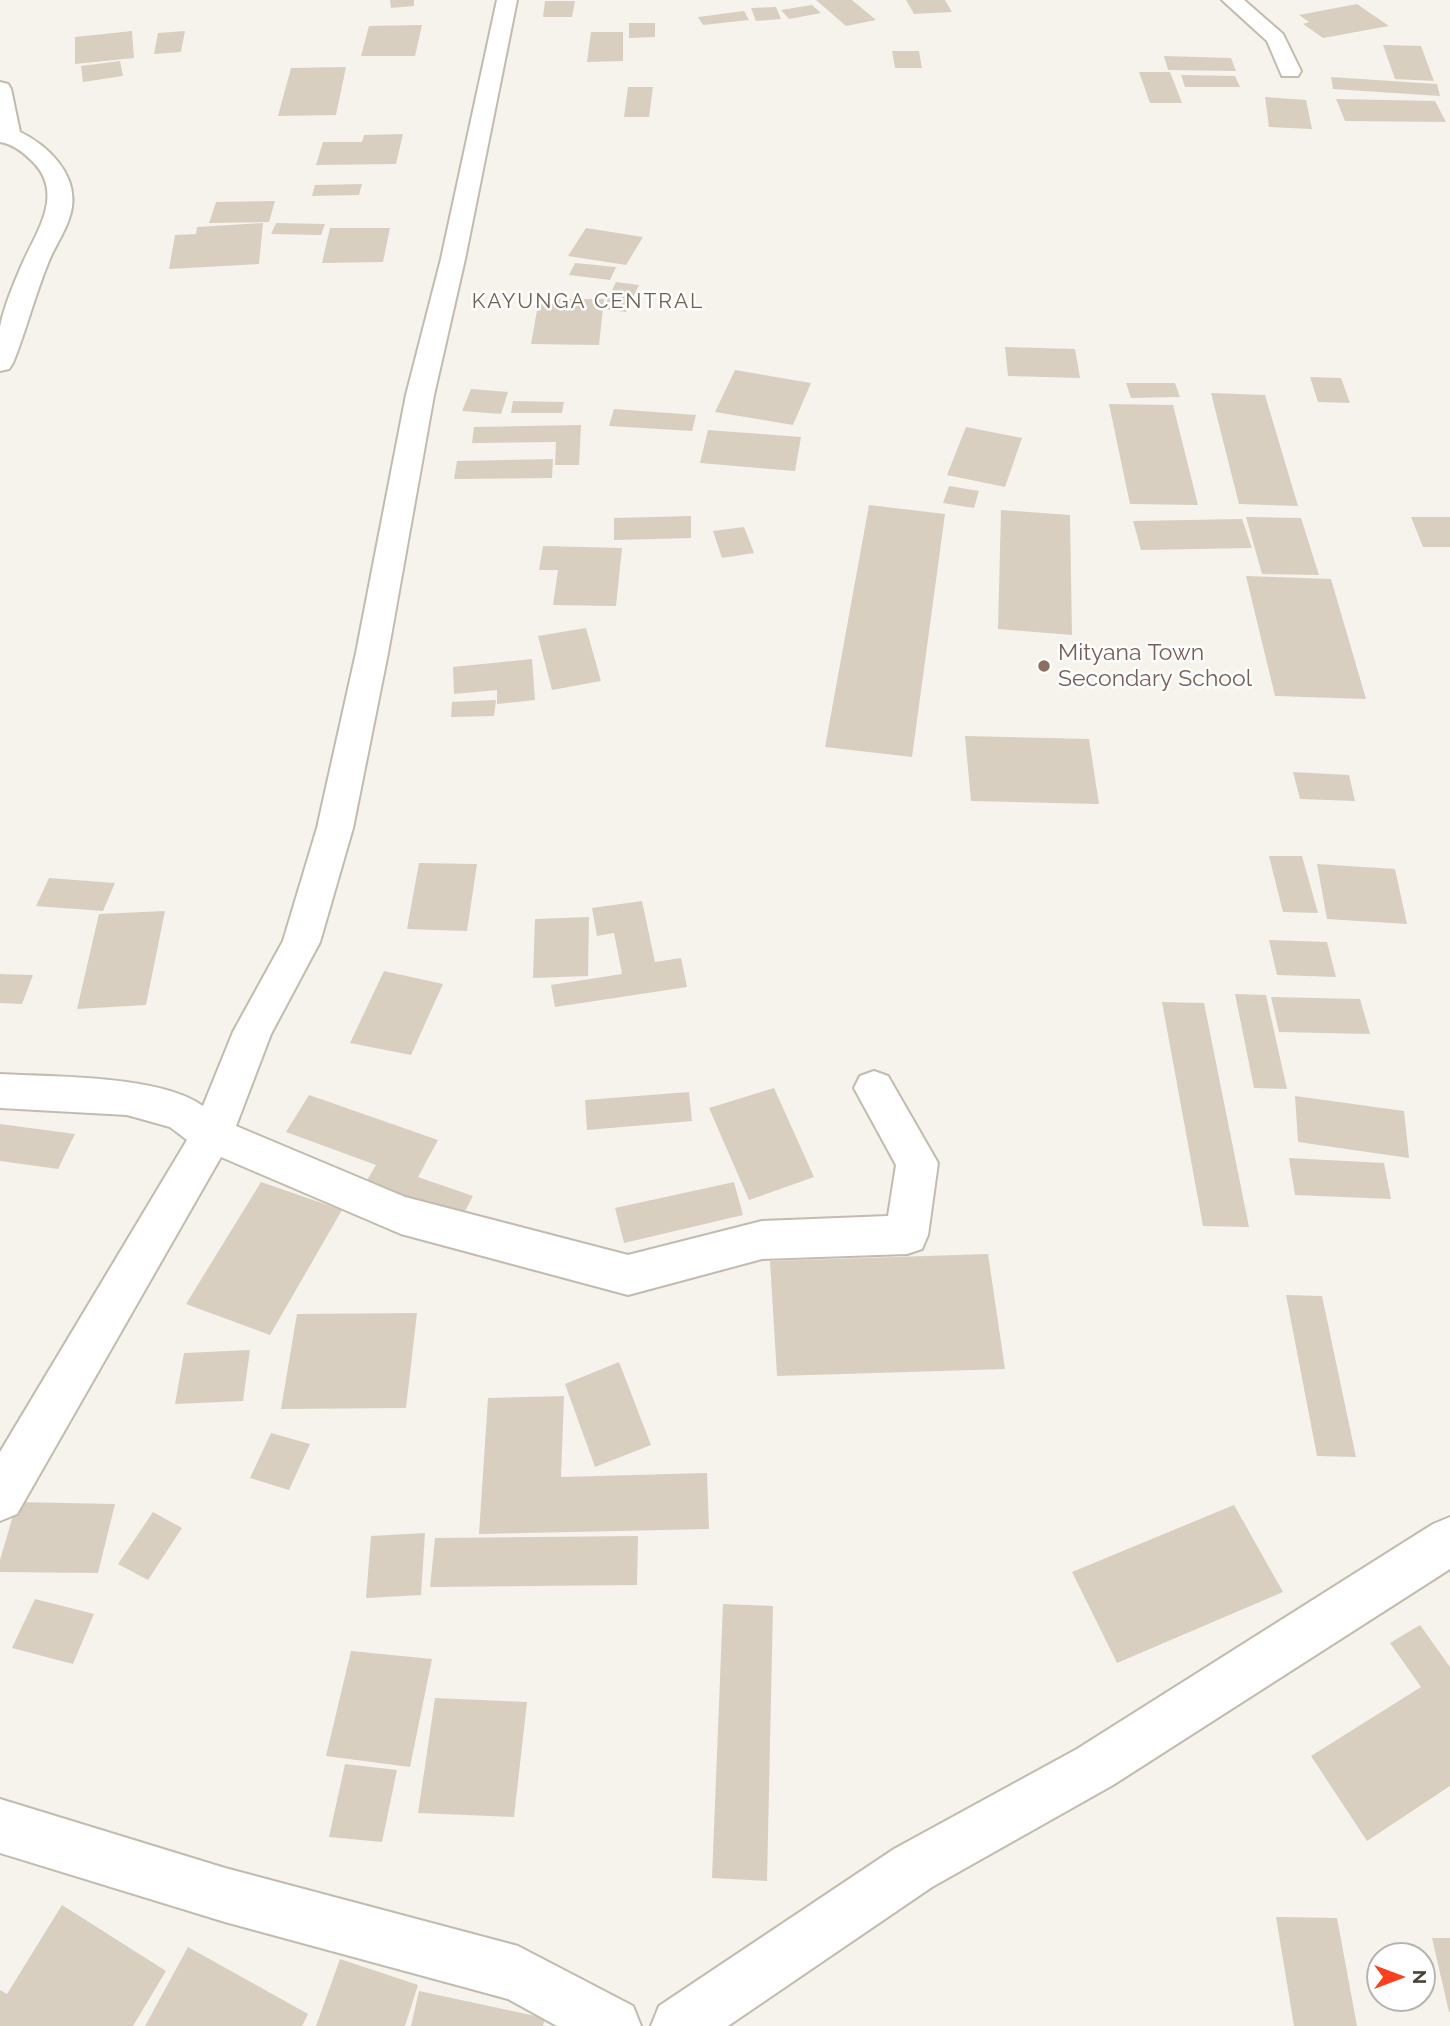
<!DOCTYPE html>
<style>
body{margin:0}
#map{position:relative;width:1450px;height:2026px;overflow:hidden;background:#f6f3ec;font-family:Raleway,sans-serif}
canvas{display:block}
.north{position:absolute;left:1366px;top:1942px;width:70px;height:70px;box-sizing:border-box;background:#fff;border:2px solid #b7b4b0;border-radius:50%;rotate:90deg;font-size:19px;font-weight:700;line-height:28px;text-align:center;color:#4b4439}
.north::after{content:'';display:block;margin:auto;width:24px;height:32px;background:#fc3f1d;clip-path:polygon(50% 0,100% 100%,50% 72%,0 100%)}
</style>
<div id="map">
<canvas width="1450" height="2026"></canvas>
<div class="north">N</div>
</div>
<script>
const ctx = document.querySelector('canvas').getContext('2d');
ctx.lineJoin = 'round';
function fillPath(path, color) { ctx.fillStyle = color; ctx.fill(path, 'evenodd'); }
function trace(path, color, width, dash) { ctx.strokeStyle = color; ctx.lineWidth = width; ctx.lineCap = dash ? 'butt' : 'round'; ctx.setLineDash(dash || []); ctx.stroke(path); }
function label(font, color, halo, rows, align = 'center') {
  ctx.font = font + ' Raleway,sans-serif'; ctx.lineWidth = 5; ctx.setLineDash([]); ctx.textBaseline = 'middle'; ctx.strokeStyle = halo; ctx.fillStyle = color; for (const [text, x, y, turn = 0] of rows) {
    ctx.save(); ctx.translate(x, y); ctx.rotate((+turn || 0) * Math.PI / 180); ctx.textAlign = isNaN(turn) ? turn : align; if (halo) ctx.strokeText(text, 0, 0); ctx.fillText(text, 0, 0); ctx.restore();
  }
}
fillPath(new Path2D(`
 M390,0H414V6L391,8Z
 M816,0H852L876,20L846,26Z
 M906,0H945L952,12L914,14Z
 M545,1H575L572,17H543Z
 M1357,4L1389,26L1323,38L1303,24L1309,22L1299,15Z
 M812,5L821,13L789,19L781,10Z
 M776,7L781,19L756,21L751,8Z
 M744,11L749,20L703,25L698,17Z
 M629,23H655V37L629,38Z
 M422,25L415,56H361L369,26Z
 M132,31L134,58L75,64V37Z
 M185,31L181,52L154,54L158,33Z
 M591,32H623V61L587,62Z
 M1383,45L1421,46L1434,81L1395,79Z
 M892,51H919L922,68H895Z
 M1164,56L1231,58L1236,71L1168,70Z
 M120,61L123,76L83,82L81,66Z
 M346,67L336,115L278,116L291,68Z
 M1139,72H1170L1182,103H1150Z
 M1181,75L1235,76L1240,87H1185Z
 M1331,77L1437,84L1440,96L1333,89Z
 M628,87H653L649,117H624Z
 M1265,97L1306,100L1312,129L1269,127Z
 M1336,99L1435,101L1446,122L1345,121Z
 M403,134L396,164L316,165L323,142H362L364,135Z
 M362,184L359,195L312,196L315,185Z
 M275,201L269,222L209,223L216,202Z
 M263,223L259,264L169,269L175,235L196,234L197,227Z
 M276,223L325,224L321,235L271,234Z
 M330,228H390L383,262L322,263Z
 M586,228L643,237L626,265L568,256Z
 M575,263L616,267L610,280L569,275Z
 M616,282L639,285L626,312L603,309Z
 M539,299H604L599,345L531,344Z
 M1005,347L1075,349L1080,378L1008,376Z
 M735,370L811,383L793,425L715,412Z
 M1310,377L1341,378L1350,403L1318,402Z
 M1126,383H1175L1180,397L1131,398Z
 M471,389L508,392L501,414L462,411Z
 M1211,393L1265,395L1298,506L1239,504Z
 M513,401L564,402L562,413H511Z
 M1109,404L1173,405L1198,505L1130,504Z
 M614,409L696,415L692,431L609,426Z
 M581,425L579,465H555L556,442L472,443L474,427Z
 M966,427L1022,438L1005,487L947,475Z
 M708,430L801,437L795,471L700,463Z
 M553,459L552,478L454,479L457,461Z
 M949,486L979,491L974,508L943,503Z
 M869,505L945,514L912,757L825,747Z
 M1001,510L1070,515L1072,635L998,629Z
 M691,516V538L614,540V518Z
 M1246,517L1301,518L1319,575L1262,574Z
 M1411,517H1450V547H1423Z
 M1242,519L1252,548L1141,550L1133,521Z
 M744,527L754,553L722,558L713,531Z
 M543,546L622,548L616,606L553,605L558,570H539Z
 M1246,576L1331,579L1366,699L1275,696Z
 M586,628L601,681L552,690L538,636Z
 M532,659L535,700L497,704V690L454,694L453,667Z
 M496,700L494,716L451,717L452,702Z
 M965,736L1089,739L1099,804L971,801Z
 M1293,772L1349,775L1355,801L1300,799Z
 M1269,856H1302L1318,913L1283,912Z
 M419,863L477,864L467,931L407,929Z
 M1317,864L1395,869L1407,924L1327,919Z
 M49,878L115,883L103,911L36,906Z
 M642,901L655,962L681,958L687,987L555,1007L551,985L622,974L614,933L597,936L592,908Z
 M165,911L146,1005L77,1009L99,914Z
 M589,917L588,976L533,978L535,919Z
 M1269,940L1327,942L1336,977L1277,975Z
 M384,971L443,984L411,1055L350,1043Z
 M0,974L33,975L22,1004L0,1003Z
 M1235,994L1266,995L1287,1089L1254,1088Z
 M1271,997L1360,999L1370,1034L1279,1032Z
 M1162,1002L1204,1003L1249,1227L1203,1226Z
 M774,1088L814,1177L749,1200L709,1108Z
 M689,1092L692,1121L587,1130L585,1100Z
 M309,1095L438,1140L418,1177L473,1196L456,1228L360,1192L376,1165L286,1132Z
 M1295,1096L1404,1111L1409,1158L1298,1142Z
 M0,1124L75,1134L58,1169L0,1161Z
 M1289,1158L1384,1163L1391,1199L1295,1195Z
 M261,1182L342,1210L270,1335L186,1304Z
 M734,1182L743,1215L624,1243L615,1208Z
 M988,1254L1005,1369L777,1376L770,1261Z
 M1286,1295L1322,1296L1356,1457L1317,1456Z
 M417,1313L406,1408L281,1409L297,1314Z
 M250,1350L243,1401L175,1404L184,1353Z
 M619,1362L651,1445L595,1467L565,1384Z
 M564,1396L561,1477L707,1473L709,1529L479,1534L488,1398Z
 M271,1433L310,1444L289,1490L250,1478Z
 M17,1502L115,1504L98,1573L0,1572V1560Z
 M1234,1505L1283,1592L1117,1663L1072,1572Z
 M153,1512L182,1528L148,1580L118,1564Z
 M425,1533L421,1595L366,1598L371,1536Z
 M638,1536L637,1585L430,1587L435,1538Z
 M35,1599L94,1614L73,1664L12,1648Z
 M723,1604L773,1606L767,1881L712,1878Z
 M1420,1625L1450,1667V1786L1367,1841L1311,1756L1421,1687L1390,1643Z
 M351,1651L432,1659L410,1767L326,1756Z
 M435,1698L527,1702L514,1817L418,1813Z
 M345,1764L397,1770L382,1842L329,1837Z
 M62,1905L166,1971L133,2026H0V1990L7,1994Z
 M1276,1917L1337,1918L1357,2026H1294Z
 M1432,1938H1450V2012H1449Z
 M188,1947L308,2014L302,2026H145Z
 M340,1959L418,1985L405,2026H316Z
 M419,1991L545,2018L543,2026H411Z`), '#d8cfc1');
const street = new Path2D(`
 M497,0H517L465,259L434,395L388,653L353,828L320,942L271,1034L236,1126L405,1197L628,1255L762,1221L888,1216L896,1165L854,1088L860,1076L874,1071L888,1076L938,1163L928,1235L922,1249L907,1254L762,1259L628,1295L401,1234L221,1157L17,1514L0,1521V1452L187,1140L170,1127L127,1115L0,1108V1074C53,1077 160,1075 203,1106L233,1032L283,941L317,828L356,653L406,395L441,259Z
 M1222,0H1244L1283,34L1301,71L1298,76H1282L1267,41Z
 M0,82L8,84L11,89L20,132C47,145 77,173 72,207C69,228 54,246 47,266C34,298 26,331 13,363L9,369L0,371C0,357 0,341 0,327C4,306 15,280 24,260C39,228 64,192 32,161C23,152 13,144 0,142Z
 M1450,1517V1569L1113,1785L932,1887L728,2026H651L659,2006L894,1849L1077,1749L1433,1524Z
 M0,1799L225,1868L518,1946L633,2006L641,2026H557L508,1999L225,1922L0,1853Z`);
trace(street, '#c2bbae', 4);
fillPath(street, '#fff');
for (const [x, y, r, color] of [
 [1044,666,7,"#8d6e63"]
]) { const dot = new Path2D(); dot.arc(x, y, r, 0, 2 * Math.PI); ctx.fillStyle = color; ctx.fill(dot); trace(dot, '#fff', 2.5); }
ctx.letterSpacing = '2px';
label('21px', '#6e6250', '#fff', [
 ["KAYUNGA CENTRAL",588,302]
]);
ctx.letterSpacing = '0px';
label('23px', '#785e54', '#fff', [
 ["Mityana Town",1058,653],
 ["Secondary School",1058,679]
], 'left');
</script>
